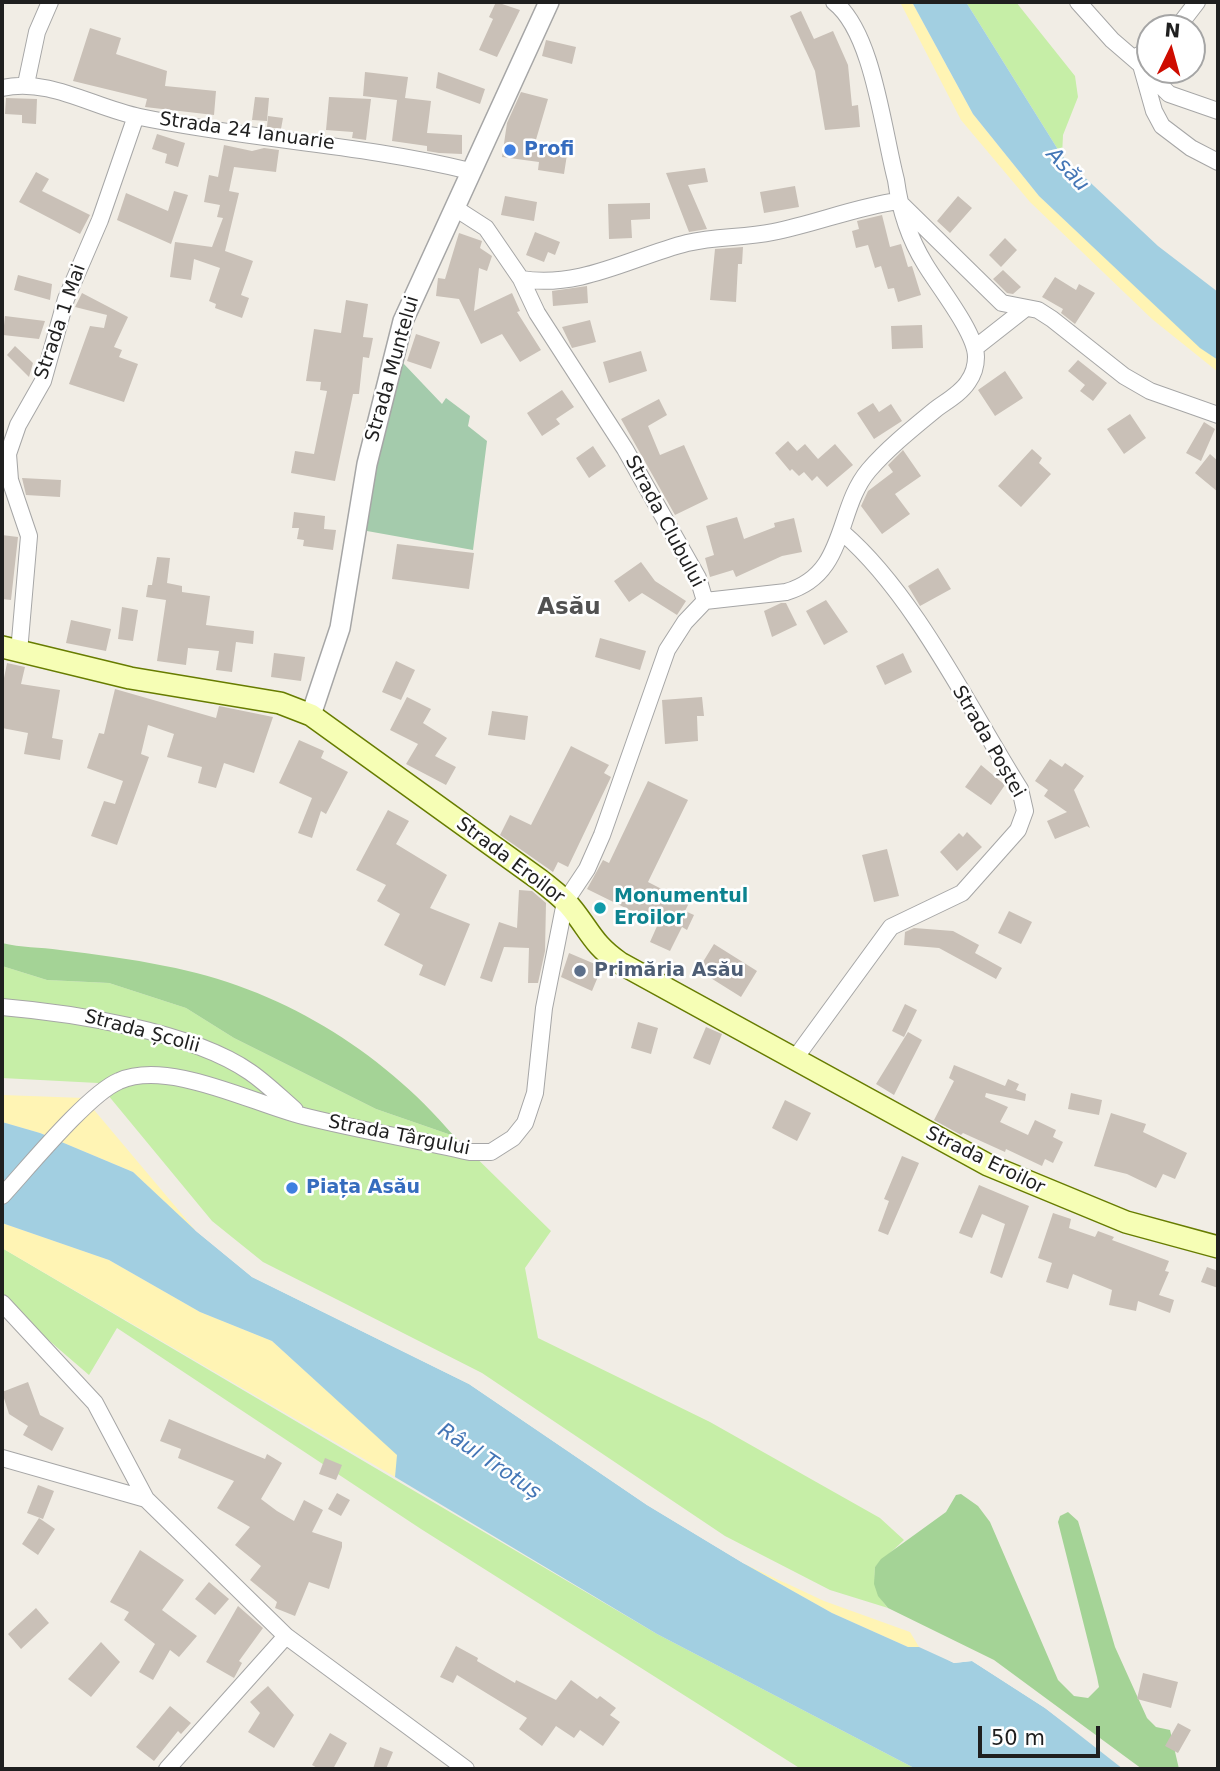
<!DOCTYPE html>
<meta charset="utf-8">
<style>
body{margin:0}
#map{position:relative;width:1220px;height:1771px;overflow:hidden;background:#f1ede5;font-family:"DejaVu Sans",sans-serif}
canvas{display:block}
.frame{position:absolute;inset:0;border:4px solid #1f1f1f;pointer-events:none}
.north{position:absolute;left:1136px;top:14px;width:70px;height:70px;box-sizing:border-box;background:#fff;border:2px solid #a5a5a5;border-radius:50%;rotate:5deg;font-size:19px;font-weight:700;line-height:28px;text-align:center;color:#1f1f1f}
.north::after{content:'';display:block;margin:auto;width:24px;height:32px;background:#ce0c00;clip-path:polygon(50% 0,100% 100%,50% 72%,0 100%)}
.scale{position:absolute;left:978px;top:1726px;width:122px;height:32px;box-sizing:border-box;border:4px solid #1f1f1f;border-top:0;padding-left:9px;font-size:21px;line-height:24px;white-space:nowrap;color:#1f1f1f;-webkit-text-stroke:5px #fff;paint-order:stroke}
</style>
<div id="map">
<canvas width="1220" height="1771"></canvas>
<div class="frame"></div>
<div class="north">N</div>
<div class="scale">50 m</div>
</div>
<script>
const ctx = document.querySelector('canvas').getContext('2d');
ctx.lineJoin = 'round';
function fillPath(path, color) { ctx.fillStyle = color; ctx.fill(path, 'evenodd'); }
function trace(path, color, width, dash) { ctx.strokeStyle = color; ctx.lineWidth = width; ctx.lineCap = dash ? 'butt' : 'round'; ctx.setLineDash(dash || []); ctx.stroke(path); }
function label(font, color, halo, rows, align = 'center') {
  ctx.font = font + ' "DejaVu Sans",sans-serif'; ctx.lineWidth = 5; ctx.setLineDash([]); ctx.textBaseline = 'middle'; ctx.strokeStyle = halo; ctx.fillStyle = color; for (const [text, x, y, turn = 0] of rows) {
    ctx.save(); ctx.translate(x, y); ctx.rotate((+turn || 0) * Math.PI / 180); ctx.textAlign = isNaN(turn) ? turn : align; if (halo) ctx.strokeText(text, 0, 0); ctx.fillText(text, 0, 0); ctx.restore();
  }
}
fillPath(new Path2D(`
 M966,2H1016L1075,76L1078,97L1063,135L1062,156Z
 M2,966L47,980L109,983L186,1008L234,1038L376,1109L454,1136L551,1231L525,1268L538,1338L710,1422L880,1518L904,1540L875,1567C874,1585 876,1594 888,1608L830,1590L725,1536L482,1373L263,1262L212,1221L98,1083L2,1078Z
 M2,1248L657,1634L916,1769H801L421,1529L117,1328L89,1375L2,1300Z`), '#c6eea7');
fillPath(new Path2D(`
 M2,943C21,948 40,947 60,950C95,954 131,959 165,966C278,987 380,1049 454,1136L376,1109L234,1038L186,1008L109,983L47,980L2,966Z
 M961,1494L978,1506L990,1522L1058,1680L1074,1696L1088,1698L1099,1687L1097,1677L1058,1522L1060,1516L1068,1512L1078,1521L1115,1647L1147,1718L1156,1727L1170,1730L1179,1769H1142L994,1660L888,1608L878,1596L874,1584L875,1567L881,1559L946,1512L956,1495Z`), '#a4d396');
fillPath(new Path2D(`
 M900,2H912L973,114L1039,196L1200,347L1218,360V372L1152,319L1030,202L961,120Z
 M2,1095L84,1098L196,1231L133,1172L40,1133L2,1122Z
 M2,1223L109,1260L200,1312L272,1341L398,1455L395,1477L2,1248Z
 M743,1563L824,1601L910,1632L919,1647H908L832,1613Z`), '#fff4b4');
fillPath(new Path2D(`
 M403,363L442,404L446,398L470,416L468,426L487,441L473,550L367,531L366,507Z`), '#a4cbac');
fillPath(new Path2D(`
 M912,2H966L1062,156L1158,246L1218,292V360L1200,348L1039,196L973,114Z
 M2,1122L40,1133L133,1172L196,1231L252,1277L469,1384L647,1505L743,1563L832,1613L908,1647H919L954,1663L972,1661L1045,1708L1123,1769H916L657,1634L395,1477L397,1455L272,1341L200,1312L109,1260L2,1223Z`), '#a2cfe1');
fillPath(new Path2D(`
 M182,1212L254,1274L471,1381L649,1502L787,1584L743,1563L647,1505L469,1384L252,1277L196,1231Z
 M917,1643L955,1659L974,1658L1047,1705L1126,1769L1045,1708L972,1661L954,1663Z`), '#f1ede5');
fillPath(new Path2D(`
 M496,2L520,10L497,57L479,50L493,19L489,17Z
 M801,11L814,39L833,31L848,65L852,106L858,105L860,127L825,130L815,71L790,16Z
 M90,28L121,38L116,54L167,71L165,86L216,91L214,115L145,107L147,99L73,81Z
 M546,40L576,47L572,64L542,56Z
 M365,72L408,77L405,98L431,101L427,133L462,135V154L439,153L427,151V146L392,141L397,100L363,96Z
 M438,72L485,89L480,104L436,88Z
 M521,92L548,99L535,143L568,148L564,174L538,170L539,162L502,157L507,123Z
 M255,97L269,98L267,121L252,120Z
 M329,97L371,99L366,140L352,138L353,132L326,130Z
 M6,98L37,99L36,124L22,123V115L5,114Z
 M268,116L283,118L281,129L267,127Z
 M157,134L185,143L178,167L165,163L167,154L152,149Z
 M224,145L252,151L264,148L279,150L276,172L234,167L229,191L239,193L225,251L253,261L241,295L249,298L242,318L215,308L216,304L209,301L220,268L194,259L191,280L170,277L175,242L212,247L223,218L217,217L220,205L204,202L209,175L218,177Z
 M705,168L708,182L688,185L707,229L689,232L666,173Z
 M36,172L49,179L42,191L90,215L80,234L19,202Z
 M795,186L799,207L764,213L760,192Z
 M174,191L188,195L171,244L117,220L126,193L168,211Z
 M505,196L537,202L534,221L501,215Z
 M958,196L972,208L950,233L937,221Z
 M650,203V219L631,220L632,238L609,239L608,204Z
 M882,215L890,247L901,244L908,267L912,266L921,295L898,302L894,288L888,289L881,266L875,268L868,245L856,248L852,231L859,229L857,221Z
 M535,232L560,242L555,255L548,252L544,262L526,255Z
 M459,233L482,241L480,248L492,256L487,271L479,268L474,311L512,293L520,311L517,312L541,350L520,362L502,334L481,344L459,299L436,296L438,278L445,279Z
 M1005,238L1017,250L1001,267L989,255Z
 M743,247L742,264H738L736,302L710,300L715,249Z
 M1003,270L1021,287L1013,294L1007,293L993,279Z
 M18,275L52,284L50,300L14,290Z
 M1055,277L1076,290L1079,284L1095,293L1075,324L1061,313L1063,309L1042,297Z
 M587,286L588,303L553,306L552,291Z
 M82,293L128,317L114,347L122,350L119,357L138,364L124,402L69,384L90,326L104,328L107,315L75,307Z
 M346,300L368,304L363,337L373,338L369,358L363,357L359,394H353L335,481L291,473L295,451L314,454L327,391L320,390L321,382L306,381L314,329L341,333Z
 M5,316L45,321L39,339L3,335Z
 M590,320L596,342L572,348L562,327Z
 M922,325L923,348L892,349L891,326Z
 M416,334L440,342L431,369L407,361Z
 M15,346L33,363L29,377L7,355Z
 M641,351L647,371L609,383L603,362Z
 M1078,360L1107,383L1093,401L1080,391L1085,385L1068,371Z
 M1005,371L1023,398L995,416L978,390Z
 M562,390L574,407L556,419L560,424L542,436L527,413Z
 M659,399L667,415L648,426L660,455L684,445L708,499L675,515L621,419Z
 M873,403L879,412L891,404L902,421L874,439L857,413Z
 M1130,414L1146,438L1124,454L1107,429Z
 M1204,422L1215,429L1201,461L1186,453Z
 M788,441L797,451L805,444L818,459L835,444L853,465L827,487L817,476L812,481L804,472L799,476L792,469L790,471L775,453Z
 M593,446L606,466L589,478L576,458Z
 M1032,449L1042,458L1039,463L1051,474L1021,507L998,486Z
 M903,450L921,476L895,494L910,514L882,534L861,506L868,491L893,472L888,465Z
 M1210,454L1218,461V492L1195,473Z
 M22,478L61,480L60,497L26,495Z
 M294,512L325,516L324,529L336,530L333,550L303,546L304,540L297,539L299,528H292Z
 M737,517L744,539L775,527L774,523L794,518L802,552L782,556L736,577L733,570L710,577L705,558L714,555L706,526Z
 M2,535L18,537L11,600L2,599Z
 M397,544L474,553L469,589L392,579Z
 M157,557L170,558L167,583L182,586V592L210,596L206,625L254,631L253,644L236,642L232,672L216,670L219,651L188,648L186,665L157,661L166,600L146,597L148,585H152Z
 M641,562L655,581L686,601L677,615L642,593L629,602L614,581Z
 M938,568L951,589L920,606L908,586Z
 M826,600L848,632L824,645L806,611Z
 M781,603H786L797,625L772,637L764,611Z
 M122,607L138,610L133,641L118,639Z
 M71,620L111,629L106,651L66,643Z
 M600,638L646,651L640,670L595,657Z
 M274,653L305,657L301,681L271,677Z
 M903,653L912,672L885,685L876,666Z
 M396,661L415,670L401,700L382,692Z
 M7,663L25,667L21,684L60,690L52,738L63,740L60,760L24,754L28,733L2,728V688Z
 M115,689L216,718L219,706L273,717L254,773L224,763L216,788L198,783L202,767L167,757L174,734L148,725L141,754L149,757L117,845L91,836L104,801L115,804L123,781L87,768L99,733L104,734Z
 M407,697L431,709L423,723L447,738L435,756L456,767L446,785L406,764L418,744L390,730Z
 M702,697L704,716H697L698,741L665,744L662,700Z
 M492,711L528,716L525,740L488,735Z
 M299,740L324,751L321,758L348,772L326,814L321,811L312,838L298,833L312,798L279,783Z
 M571,746L609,765L604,773L611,777L568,867L558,862L553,872L500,835L510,815L531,825Z
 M1050,759L1062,767L1065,763L1084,776L1074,790L1090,828L1087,826L1055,839L1047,821L1067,812L1044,796L1048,790L1035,781Z
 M981,765L1005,785L991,805L965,787Z
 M648,781L688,800L648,882L689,903L685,911L694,915L687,930L682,927L670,951L650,942L658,924L587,889L603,860L609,863Z
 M388,810L409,821L396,844L447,875L430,908L470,924L445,986L419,975L423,965L384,945L400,914L377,901L386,885L356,870Z
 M967,832L982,847L957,871L940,852L959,833L963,837Z
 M887,849L899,896L874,902L862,855Z
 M519,890L532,891L546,903L545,951L538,983H528L529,948L504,947L492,982L480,978L499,922L517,928Z
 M1009,911L1032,922L1021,944L998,933Z
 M914,928L953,931L979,945L975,953L1002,968L996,979L939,948L904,945L905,932Z
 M714,944L757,971L741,997L698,970Z
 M569,953L602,967L592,991L561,977Z
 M905,1004L917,1010L904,1037L892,1031Z
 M638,1022L658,1028L651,1054L631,1048Z
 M706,1027L722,1034L710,1065L693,1058Z
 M908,1032L922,1040L894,1095L876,1084Z
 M954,1065L1005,1086L1008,1079L1019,1084L1016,1090L1026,1094L1025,1101L986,1093L985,1097L1008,1107L1000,1122L1028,1135L1035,1120L1056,1130L1053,1137L1063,1142L1053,1163L1045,1159L1042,1166L1006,1149L1005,1152L963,1133L961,1135L934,1120L954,1081L949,1078Z
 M1071,1093L1102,1100L1099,1115L1068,1109Z
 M785,1100L811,1113L797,1141L772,1128Z
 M1111,1113L1146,1124L1143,1132L1187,1153L1175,1179L1163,1174L1156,1188L1127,1174L1094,1166Z
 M902,1156L919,1163L888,1235L878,1231L889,1201L884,1199Z
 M979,1185L1029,1206L1002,1278L990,1273L1005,1224L982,1214L972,1238L959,1233Z
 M1053,1213L1071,1219L1069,1228L1095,1237L1098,1231L1114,1237L1112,1240L1169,1261L1165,1271L1169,1272L1159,1295L1174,1300L1170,1313L1138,1301L1136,1311L1109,1305L1112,1290L1073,1274L1068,1289L1046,1282L1052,1263L1038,1258Z
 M1207,1267L1218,1271V1288L1201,1282Z
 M28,1382L40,1415L64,1428L52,1451L23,1435L28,1426L9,1414L2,1392Z
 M169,1419L265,1459L267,1454L282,1463L261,1499L277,1511L294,1521L304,1500L323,1510L312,1532L342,1542V1547L329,1589L309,1582L295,1616L275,1608L277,1602L250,1580L261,1566L235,1545L250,1527L217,1508L234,1481L178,1458L181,1449L160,1441Z
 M325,1458L342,1465L336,1480L319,1474Z
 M38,1485L54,1491L43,1519L27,1513Z
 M337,1493L350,1500L341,1516L328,1509Z
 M39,1518L55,1529L38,1555L22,1544Z
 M140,1550L184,1580L162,1610L197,1636L179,1657L170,1650L153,1680L139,1672L155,1644L124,1620L129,1612L110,1602Z
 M209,1582L229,1599L215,1615L195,1599Z
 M238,1606L263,1628L239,1661L242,1663L234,1678L206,1662Z
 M36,1608L49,1623L21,1649L8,1634Z
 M101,1642L120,1662L91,1697L68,1679Z
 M456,1646L478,1658L477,1661L515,1683L516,1680L556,1700L571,1680L597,1699L600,1696L616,1708L610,1715L620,1722L603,1746L580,1730L574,1738L556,1726L542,1746L519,1729L527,1718L457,1675L453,1683L440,1677Z
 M1143,1673L1178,1682L1171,1708L1137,1699Z
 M268,1686L294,1715L274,1748L248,1732L260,1713L250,1702Z
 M170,1706L191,1723L181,1734L178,1731L154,1761L136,1747Z
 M1178,1723L1191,1730L1178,1753L1165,1746Z
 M330,1733L347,1743L333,1769H319L312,1765Z
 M380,1747L393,1752L386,1769H373Z`), '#c9c0b7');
const minor = new Path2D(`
 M1078,2L1112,40L1141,65L1154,111L1162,126L1191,148L1218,162
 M1177,28L1197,2
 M1134,58L1150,49
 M1147,72L1169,94L1218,111
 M26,84L37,32L50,2
 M2,88C49,77 94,108 140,117C250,140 361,144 470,171
 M900,203L1002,303L1038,310L1052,319L1124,376L1150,391L1218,415
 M521,279C580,289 632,257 687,243C716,236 744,238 773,232C815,224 855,207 898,201
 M975,348L1026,308
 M705,601L786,592C848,574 835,510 869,470C889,447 913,428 936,409C947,401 961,393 968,382C973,375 976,365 976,357C976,333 938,286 925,264C909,238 900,210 896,180C883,131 873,32 834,2
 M19,652L29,536L10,480L8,454L18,425L43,381L66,299L100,220L136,116
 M2,1007C72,1013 191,1031 250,1072C266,1083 280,1097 295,1110
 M796,1057L891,927L962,893L1018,830L1025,811L1020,789C969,708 914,594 843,533
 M2,1196C27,1169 88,1094 119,1081C168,1059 254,1104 303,1116C358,1130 414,1139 470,1152H491L513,1138L525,1123L535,1093L544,1008L565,902L587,869L602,835L667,650L685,622L705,601L698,578L625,449L537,313L521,279L486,228L455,208
 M2,1303L95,1403L146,1499
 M2,1458L146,1499L286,1636L167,1769
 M286,1636L466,1769`);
const tertiary = new Path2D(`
 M311,715L340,628L367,464L403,321L549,2`);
const secondary = new Path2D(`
 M2,647L130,678L280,703L311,715L540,880C551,889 564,898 573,910C591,933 594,945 620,963L988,1165L1126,1222L1218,1247`);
trace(minor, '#a6a6a6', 18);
trace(tertiary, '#a6a6a6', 22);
trace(secondary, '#677c00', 24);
trace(minor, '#fff', 16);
trace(tertiary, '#fff', 19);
trace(secondary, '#f6feb5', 21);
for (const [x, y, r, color] of [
 [510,150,7,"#3f7fe0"],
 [600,908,7,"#0f9aa8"],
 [580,971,7,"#5c6f8a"],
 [292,1188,7,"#3f7fe0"]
]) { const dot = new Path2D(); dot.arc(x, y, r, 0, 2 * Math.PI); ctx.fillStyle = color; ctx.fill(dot); trace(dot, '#fff', 2.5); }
label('19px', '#1f1f1f', '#fff', [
 ["Strada 24 Ianuarie",247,132,8],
 ["Strada 1 Mai",61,322,-71],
 ["Strada Muntelui",393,369,-74],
 ["Strada Clubului",664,522,62],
 ["Strada Poștei",988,742,60],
 ["Strada Eroilor",510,861,37],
 ["Strada Școlii",142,1032,15],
 ["Strada Târgului",399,1136,11],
 ["Strada Eroilor",985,1161,26]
]);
label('bold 19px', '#366cbe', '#fff', [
 ["Profi",524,150],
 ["Piața Asău",306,1188]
], 'left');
label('bold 19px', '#0d838f', '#fff', [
 ["Monumentul",614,897],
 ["Eroilor",614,919]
], 'left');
label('bold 19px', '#4e5e75', '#fff', [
 ["Primăria Asău",594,971]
], 'left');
label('italic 21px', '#4476b6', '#fff', [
 ["Asău",1067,170,47],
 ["Râul Trotuș",489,1462,34]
]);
label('bold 23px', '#525252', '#fff', [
 ["Asău",569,608]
]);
</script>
